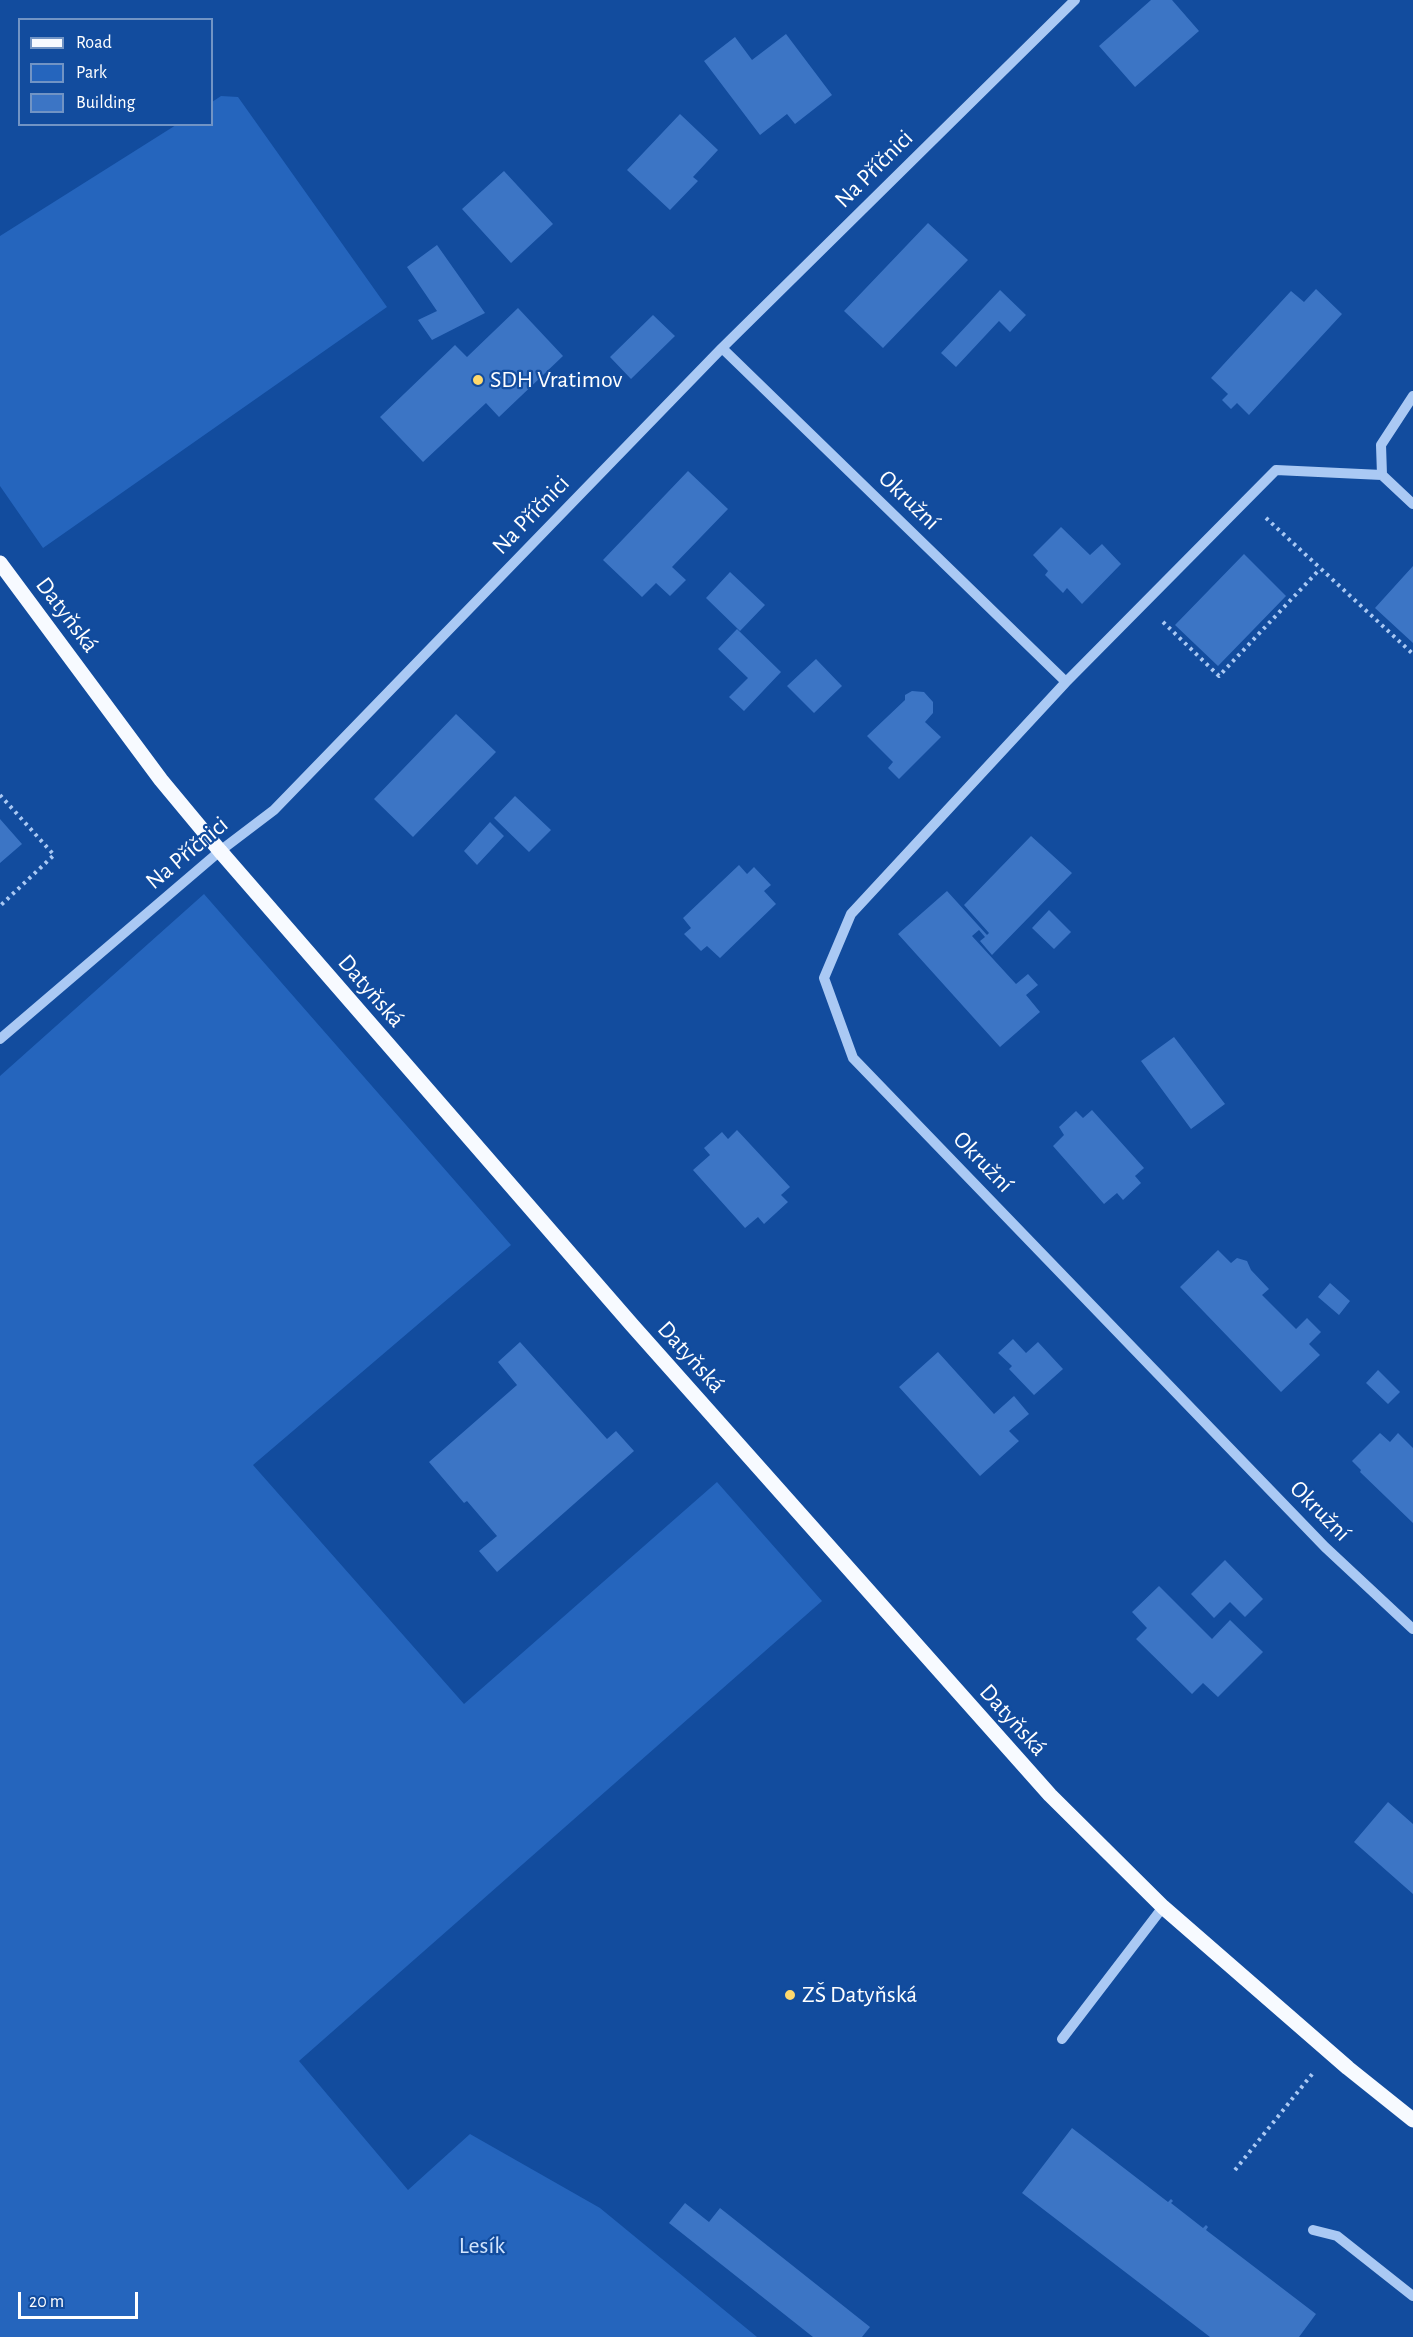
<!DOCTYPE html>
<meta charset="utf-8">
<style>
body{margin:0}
#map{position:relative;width:1413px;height:2337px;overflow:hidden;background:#124c9e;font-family:"Alegreya Sans",sans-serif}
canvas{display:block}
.legend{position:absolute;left:18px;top:18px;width:195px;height:108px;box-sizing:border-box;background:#124c9e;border:2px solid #7194c5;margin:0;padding:8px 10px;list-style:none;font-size:18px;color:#fff}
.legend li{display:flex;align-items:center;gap:12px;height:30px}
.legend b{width:30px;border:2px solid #7194c5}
.scale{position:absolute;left:18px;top:2292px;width:120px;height:27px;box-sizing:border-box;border:3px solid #fff;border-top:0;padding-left:8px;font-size:18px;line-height:21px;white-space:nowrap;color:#fff;-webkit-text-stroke:4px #124c9e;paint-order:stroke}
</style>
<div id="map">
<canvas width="1413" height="2337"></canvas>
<ul class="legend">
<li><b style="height:8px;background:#f7faff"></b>Road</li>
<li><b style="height:16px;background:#2565bd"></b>Park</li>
<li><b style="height:16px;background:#3c75c5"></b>Building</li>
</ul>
<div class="scale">20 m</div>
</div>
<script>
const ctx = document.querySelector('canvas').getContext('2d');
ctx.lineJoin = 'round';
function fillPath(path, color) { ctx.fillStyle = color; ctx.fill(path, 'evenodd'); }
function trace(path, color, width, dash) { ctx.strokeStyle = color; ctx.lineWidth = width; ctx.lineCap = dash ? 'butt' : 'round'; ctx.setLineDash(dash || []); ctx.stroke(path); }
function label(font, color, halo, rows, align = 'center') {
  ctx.font = font + ' "Alegreya Sans",sans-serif'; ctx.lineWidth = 4.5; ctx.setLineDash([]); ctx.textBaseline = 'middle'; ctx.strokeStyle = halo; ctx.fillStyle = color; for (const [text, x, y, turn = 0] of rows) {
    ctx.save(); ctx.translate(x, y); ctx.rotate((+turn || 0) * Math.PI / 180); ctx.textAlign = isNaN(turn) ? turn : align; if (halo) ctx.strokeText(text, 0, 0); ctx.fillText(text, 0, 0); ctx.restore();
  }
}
fillPath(new Path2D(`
 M221,96L238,97L387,307L43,548L0,486V236L176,125L212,124V102Z
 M204,894L511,1245L253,1465L464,1704L717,1482L822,1601L299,2061L408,2190L470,2134L600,2208L757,2337H0V1076Z`), '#2565bd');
fillPath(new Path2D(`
 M1151,0H1172L1199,31L1135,87L1099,46Z
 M786,34L832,95L795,124L787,114L760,135L704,61L735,37L752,60Z
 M680,114L718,150L693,177L698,181L670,210L627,170Z
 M504,171L553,224L511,263L462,209Z
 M928,223L968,260L883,348L844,311Z
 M437,245L485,313L432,340L418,320L437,311L407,267Z
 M1316,289L1342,314L1249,415L1237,403L1231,409L1222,400L1228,394L1211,378L1291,291L1304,302Z
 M1000,290L1026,315L1010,332L999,321L956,367L941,353Z
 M518,308L563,356L499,417L486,403L423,462L380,417L455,345L467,357Z
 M653,315L675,336L631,379L610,357Z
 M688,471L728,509L672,567L686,580L670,596L656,583L642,597L603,560Z
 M1061,527L1090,555L1102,544L1121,564L1082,604L1067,588L1063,593L1045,575L1048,571L1033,555Z
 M1244,554L1286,596L1218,666L1175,625Z
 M1413,566V643L1375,608Z
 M730,572L765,605L740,631L706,598Z
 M737,629L781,672L744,711L729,697L748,678L718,649Z
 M816,659L842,686L814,713L787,686Z
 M912,691L924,692L933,702V713L925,722L941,737L899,779L888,768L893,762L867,736L905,700V695Z
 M456,714L496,752L413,837L374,799Z
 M515,796L551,830L529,852L494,818Z
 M0,819L22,844L0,863Z
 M490,822L504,836L477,865L464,851Z
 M1031,836L1072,873L992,955L980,941L985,937L979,930L972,936L1016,984L1028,974L1038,985L1026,995L1040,1012L1000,1047L898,934L947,891L987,935L989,933L964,905Z
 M739,865L747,874L754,867L771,885L764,891L776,904L720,958L707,946L701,951L684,934L691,928L683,918Z
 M1049,910L1071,932L1054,949L1032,928Z
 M1174,1037L1225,1104L1191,1129L1141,1061Z
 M1092,1110L1144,1168L1135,1176L1141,1183L1123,1200L1117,1193L1104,1204L1053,1146L1064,1135L1059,1127L1076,1111L1083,1118Z
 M737,1130L790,1187L781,1195L788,1202L764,1224L758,1217L745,1228L693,1170L710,1155L704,1148L722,1132L728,1139Z
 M1218,1250L1231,1263L1237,1258L1247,1261L1251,1270L1269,1289L1262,1295L1296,1329L1307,1318L1321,1332L1309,1344L1320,1355L1281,1392L1180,1287Z
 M1330,1283L1350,1301L1339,1315L1318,1297Z
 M1013,1339L1026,1353L1038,1342L1063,1369L1034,1395L1009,1369L1012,1366L998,1353Z
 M520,1342L607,1439L616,1431L634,1451L497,1572L479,1551L497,1536L467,1501L464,1503L429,1462L517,1385L498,1362Z
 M938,1352L994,1414L1014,1396L1029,1414L1009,1431L1019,1441L980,1476L899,1387Z
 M1378,1370L1400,1392L1388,1404L1366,1383Z
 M1380,1433L1390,1442L1398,1433L1413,1448V1523L1360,1472L1361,1470L1352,1461Z
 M1225,1560L1263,1599L1245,1617L1230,1602L1214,1618L1191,1594Z
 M1159,1586L1212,1639L1230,1620L1263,1652L1218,1697L1203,1683L1192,1694L1136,1639L1147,1628L1132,1612Z
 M1388,1802L1413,1824V1894L1354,1842Z
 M1072,2128L1168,2202L1171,2199L1173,2201L1171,2203L1203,2228L1206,2225L1208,2227L1206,2230L1316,2314L1299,2337H1210L1022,2193Z
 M685,2203L709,2222L720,2208L870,2327L862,2337H813L669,2223Z`), '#3c75c5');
trace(new Path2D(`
 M1266,518L1413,654
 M1163,622L1219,676L1320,569
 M0,795L54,855L0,906
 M1235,2170L1313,2073`), '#aac9f4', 4, [3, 4.5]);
trace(new Path2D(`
 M722,348L1066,682
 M1382,475L1381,445L1413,396
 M1413,504L1382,475L1276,470L1066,682L851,914L824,978L853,1058L1325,1547L1413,1629
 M0,1039L220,851L274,810L722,348L1075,0
 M1062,2039L1163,1907
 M1313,2230L1337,2236L1413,2296`), '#aac9f4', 10);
trace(new Path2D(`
 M0,563L161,780L220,851L632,1325L1050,1795L1163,1907L1348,2068L1413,2120`), '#f7faff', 15);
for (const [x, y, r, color] of [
 [478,380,6,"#ffd96d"],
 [790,1995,6,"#ffd96d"]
]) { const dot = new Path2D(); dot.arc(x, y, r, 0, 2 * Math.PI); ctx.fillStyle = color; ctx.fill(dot); trace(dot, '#124c9e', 2); }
label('24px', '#fff', '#124c9e', [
 ["Na Příčnici",874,169,-45],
 ["Okružní",909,500,44],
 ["Na Příčnici",531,515,-46],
 ["Datyňská",67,615,53],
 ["Na Příčnici",187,853,-40],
 ["Datyňská",371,991,49],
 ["Okružní",983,1162,46],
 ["Datyňská",691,1357,48],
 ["Okružní",1320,1511,45],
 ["Datyňská",1013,1720,48]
]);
label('24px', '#fff', '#124c9e', [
 ["SDH Vratimov",490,380],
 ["ZŠ Datyňská",802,1995]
], 'left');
label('24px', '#d2e5fe', '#124c9e', [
 ["Lesík",482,2246]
]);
</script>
